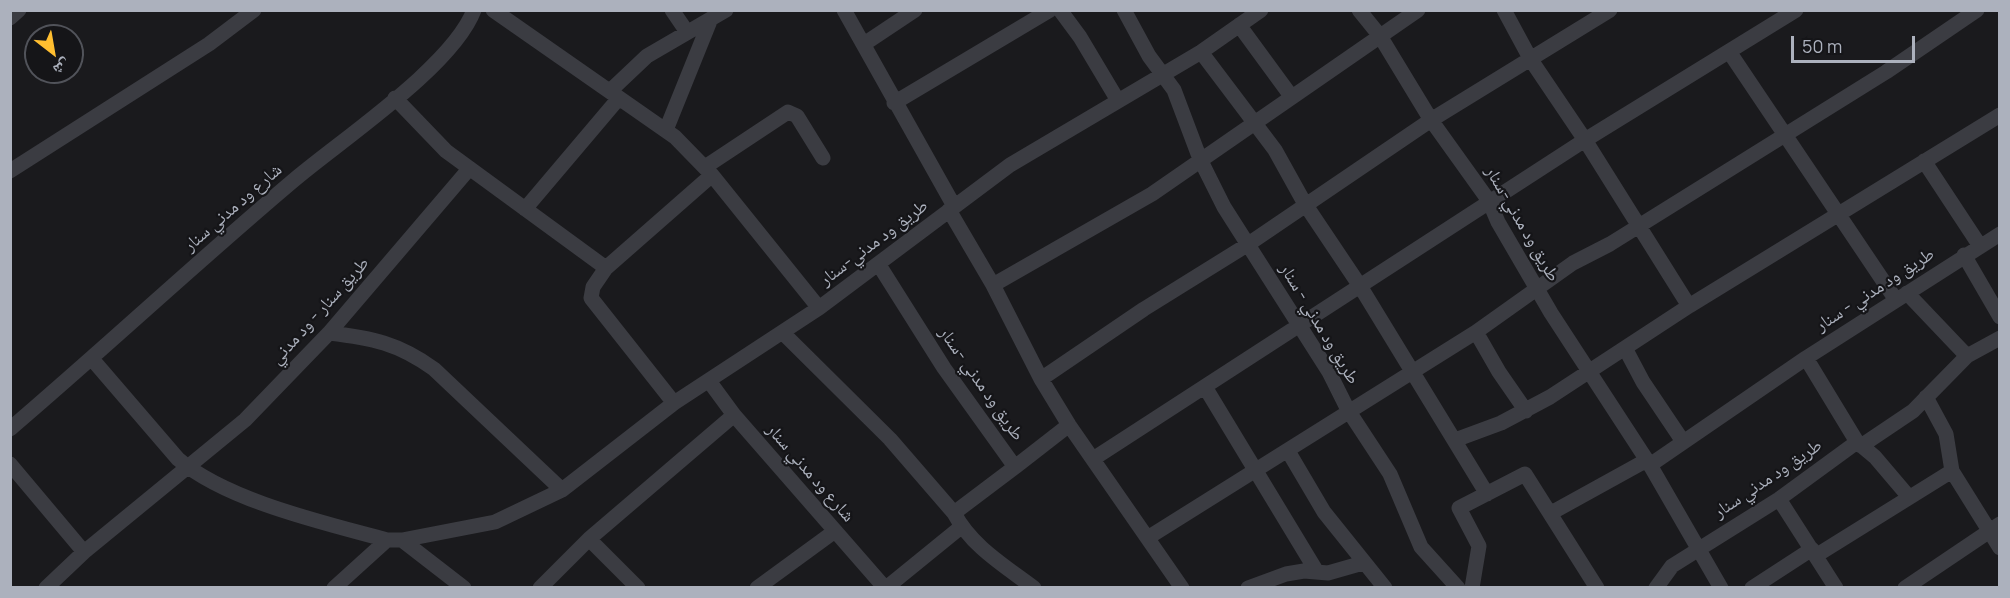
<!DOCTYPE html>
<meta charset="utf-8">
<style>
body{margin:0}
#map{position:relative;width:2010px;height:598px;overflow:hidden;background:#1a1a1d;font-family:Manrope,"Noto Naskh Arabic",sans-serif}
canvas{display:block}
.frame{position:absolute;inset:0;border:12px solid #acb1bd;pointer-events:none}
.north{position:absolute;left:24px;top:24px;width:60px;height:60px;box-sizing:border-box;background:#151518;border:2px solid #51535a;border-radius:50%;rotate:149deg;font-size:16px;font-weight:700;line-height:24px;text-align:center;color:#acb1bd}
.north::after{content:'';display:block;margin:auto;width:21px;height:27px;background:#ffbe30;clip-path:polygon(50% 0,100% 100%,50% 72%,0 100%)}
.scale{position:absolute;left:1791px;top:36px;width:124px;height:27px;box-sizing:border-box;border:3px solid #acb1bd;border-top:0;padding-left:8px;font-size:18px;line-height:21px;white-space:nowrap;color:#acb1bd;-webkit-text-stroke:4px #151518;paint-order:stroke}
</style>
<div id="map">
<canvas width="2010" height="598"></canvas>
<div class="frame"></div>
<div class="north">ش</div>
<div class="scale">50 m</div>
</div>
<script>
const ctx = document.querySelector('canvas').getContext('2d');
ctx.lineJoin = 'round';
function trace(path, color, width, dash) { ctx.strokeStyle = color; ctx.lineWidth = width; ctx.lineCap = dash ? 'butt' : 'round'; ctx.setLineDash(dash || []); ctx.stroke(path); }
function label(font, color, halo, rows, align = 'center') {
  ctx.font = font + ' Manrope,"Noto Naskh Arabic",sans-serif'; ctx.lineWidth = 4.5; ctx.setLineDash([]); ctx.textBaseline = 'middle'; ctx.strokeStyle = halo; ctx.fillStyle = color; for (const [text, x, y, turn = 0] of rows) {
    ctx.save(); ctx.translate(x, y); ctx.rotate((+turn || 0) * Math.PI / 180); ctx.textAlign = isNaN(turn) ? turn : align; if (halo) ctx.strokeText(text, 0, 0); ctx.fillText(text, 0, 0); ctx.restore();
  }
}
trace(new Path2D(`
 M493,10L675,137L712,175L819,308
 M672,10L687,32
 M844,10L954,206
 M1060,10L1080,37L1117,99
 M1124,10L1149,56L1174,90L1200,159L1224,207L1329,372L1348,410L1390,474L1421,547L1458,588
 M1359,10L1380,36L1431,120L1489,201L1498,222L1551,313L1650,465L1721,588
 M1504,10L1531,60L1585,140L1689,306
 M10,18L19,10
 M1239,25L1291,96
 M864,44L915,10
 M1201,52L1275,150L1305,204L1360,286L1487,494
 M1730,53L1896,300
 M610,91L647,56L726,10
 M395,98L446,151L606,268L712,175
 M894,103L1050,10
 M666,130L710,21
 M1924,161L1980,246
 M705,167L788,112L797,116L823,158
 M10,171L209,44L254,10
 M525,209L619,98
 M949,210L993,285L1041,379L1069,425L1182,588
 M1964,255L2000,317
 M879,265L944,368L1015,467L1069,425
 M606,268L593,287L591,298L674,403
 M993,285L1152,194L1418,10
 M1907,293L1967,356
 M1476,332L1499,372L1526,411
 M329,333C372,338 398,343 434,369L562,490
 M783,333L890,439L954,513C971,546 1005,566 1034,588
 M1625,348L1643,382L1682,440
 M1806,358L1857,442L1875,457L1909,497
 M92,359L178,459C227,501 325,523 387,540H402L495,522L562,490L674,403L819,308L1010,165L1201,52L1261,10
 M1041,379L1144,309L1247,245L1431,120L1610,10
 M709,381L734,415L885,588
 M1205,387L1317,572
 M1926,397L1946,434L1952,471L2000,548
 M10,429C106,347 198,261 294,180C341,140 453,66 474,10
 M1455,440L1501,423L1550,397L1689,306L2000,115
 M1861,446L1913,411L1967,356L2000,338
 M1288,451L1324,512L1385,588
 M1093,459L1585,140L1796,10
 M10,464L84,552
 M1650,465L1806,358L2000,234
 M1779,499L1836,588
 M954,513L1015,467
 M1551,513L1647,460
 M1149,537L1476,332L1573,263L1610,244L1886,72L1977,10
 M589,539L638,588
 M402,540L464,588
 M1817,555L1952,471
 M46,588L84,552L245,420L329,333L469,169
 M334,588L387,540
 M540,588L589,539L734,415
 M757,588L835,531
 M886,588L961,527
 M1248,588L1286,574L1304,571L1328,573L1363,563
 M1472,588L1479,546L1459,508L1525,474L1597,588
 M1656,588L1672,566L1779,499L1857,442
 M1752,588L1812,549
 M1905,588L2000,524`), '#3b3c42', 15);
label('18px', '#acb1bd', '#151518', [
 ["شارع ود مدني سنار",233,208,-41],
 ["طريق ود مدني-سنار",1522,224,60],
 ["طريق ود مدني-سنار",874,243,-37],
 ["طريق ود مدني - سنار",1875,290,-33],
 ["طريق سنار - ود مدني",320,311,-48],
 ["طريق ود مدني - سنار",1319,324,59],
 ["طريق ود مدني -سنار",981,384,55],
 ["شارع ود مدني سنار",810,473,49],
 ["طريق ود مدني سنار",1768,479,-34]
]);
</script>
